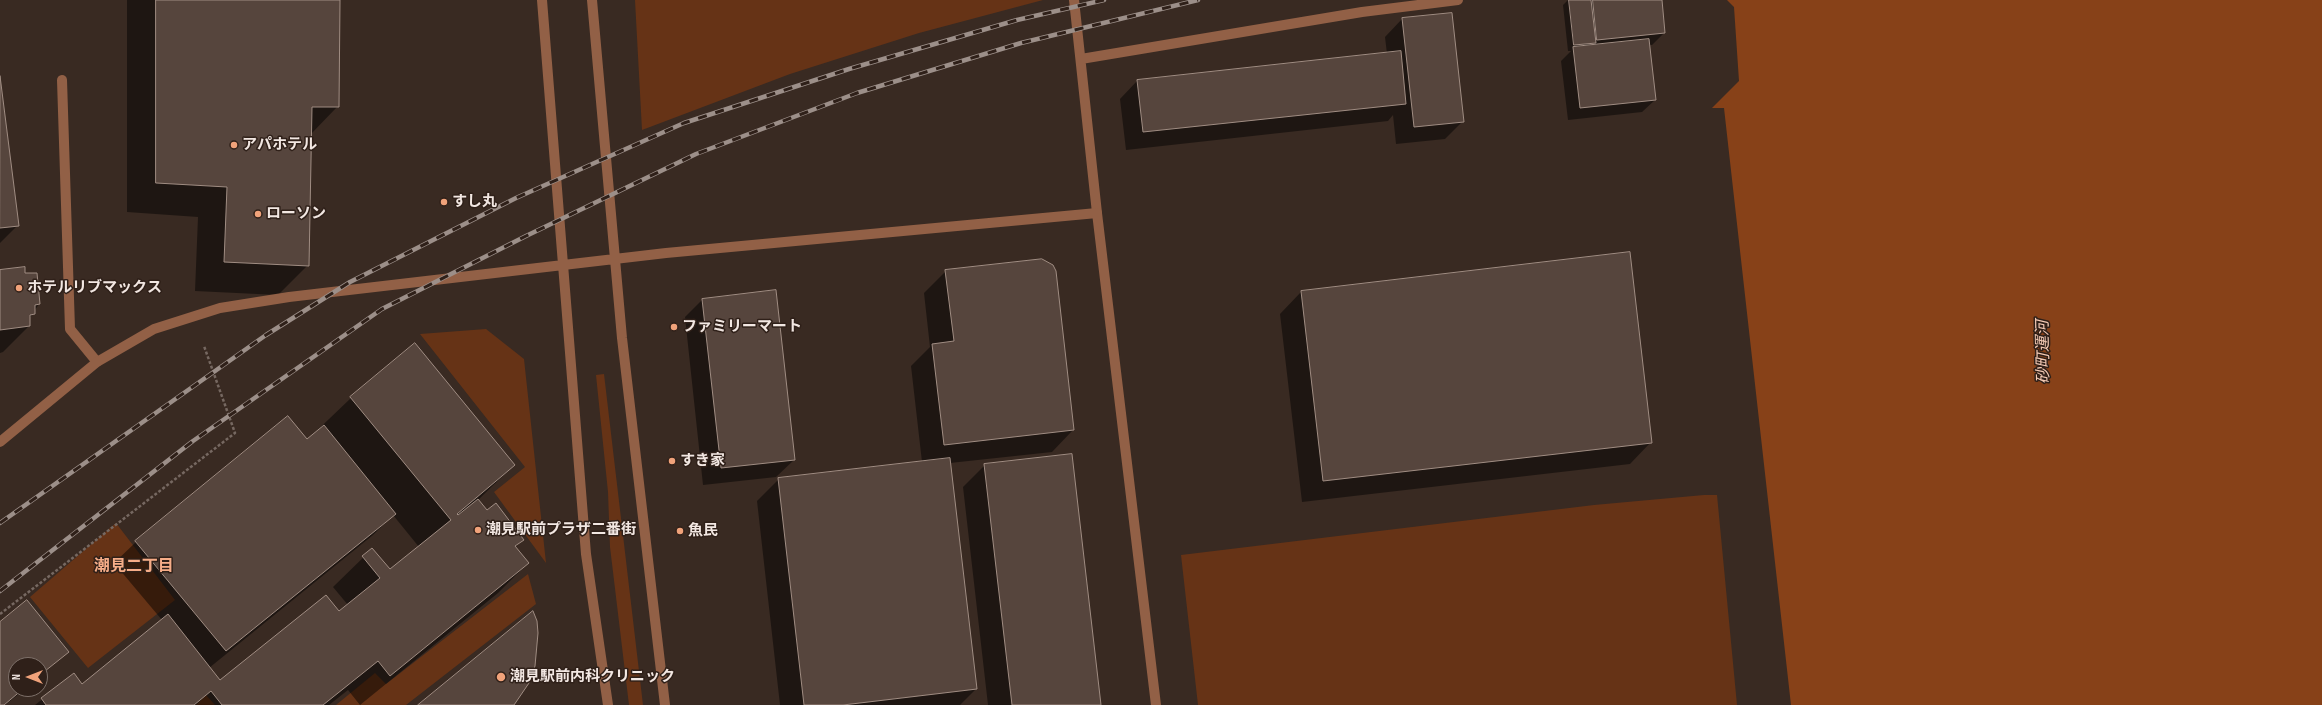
<!DOCTYPE html>
<meta charset="utf-8">
<style>
body{margin:0}
#map{position:relative;width:2322px;height:705px;overflow:hidden;background:#392a22;font-family:"Sofia Sans Condensed",sans-serif}
canvas{display:block}
.north{position:absolute;left:8px;top:657px;width:40px;height:40px;box-sizing:border-box;background:#2f2019;border:1px solid #7d7069;border-radius:50%;rotate:270deg;font-size:11px;font-weight:700;line-height:16px;text-align:center;color:#f2e7e2}
.north::after{content:'';display:block;margin:auto;width:14px;height:18px;background:#f0a27a;clip-path:polygon(50% 0,100% 100%,50% 72%,0 100%)}
</style>
<div id="map">
<canvas width="2322" height="705"></canvas>
<div class="north">N</div>
</div>
<script>
const ctx = document.querySelector('canvas').getContext('2d');
ctx.lineJoin = 'round';
function fillPath(path, color) { ctx.fillStyle = color; ctx.fill(path, 'evenodd'); }
function trace(path, color, width, dash) { ctx.strokeStyle = color; ctx.lineWidth = width; ctx.lineCap = dash ? 'butt' : 'round'; ctx.setLineDash(dash || []); ctx.stroke(path); }
function label(font, color, halo, rows, align = 'center') {
  ctx.font = font + ' "Sofia Sans Condensed","Noto Sans JP",sans-serif'; ctx.lineWidth = 3; ctx.setLineDash([]); ctx.textBaseline = 'middle'; ctx.strokeStyle = halo; ctx.fillStyle = color; for (const [text, x, y, turn = 0] of rows) {
    ctx.save(); ctx.translate(x, y); ctx.rotate((+turn || 0) * Math.PI / 180); ctx.textAlign = isNaN(turn) ? turn : align; if (halo) ctx.strokeText(text, 0, 0); ctx.fillText(text, 0, 0); ctx.restore();
  }
}
fillPath(new Path2D(`
 M635,0H1043L919,33L790,74L642,130Z
 M486,329L524,359L546,563L494,492L525,467L420,334Z
 M604,374L643,705H629L610,547L608,492L596,375Z
 M1704,495H1717L1737,705H1198L1181,555L1594,505Z
 M116,523L175,600L88,668L30,597Z
 M528,574L536,604L406,705H336L375,673L386,684Z
 M206,695L215,705H196Z`), '#663316');
fillPath(new Path2D(`
 M1727,0H2322V705H1791L1724,108H1712L1739,81L1734,7Z`), '#874118');
fillPath(new Path2D(`
 M127,0H339L338,106L311,134L308,265L278,295L195,291L198,217L127,212Z
 M1568,0H1661L1664,33L1652,45H1649L1655,100L1642,112L1568,120L1561,61L1571,51H1568L1563,5Z
 M1402,19L1463,121L1445,139L1396,144L1393,115L1388,121L1126,150L1120,99L1137,81L1387,54L1385,37Z
 M0,84L18,225L0,243Z
 M0,271L24,274L39,304L29,319V326L3,352L0,353Z
 M946,271L1073,430L1052,452L950,463L976,689L960,705H780L757,501L779,479L922,462L911,366L930,347L924,293Z
 M1301,292L1651,442L1630,464L1302,502L1280,314Z
 M703,299L794,460L776,477L703,485L685,317Z
 M415,345L514,465L478,500L487,511L522,540L515,547L528,563L498,593L360,705L348,690L329,705H35L74,674L82,685L162,620L114,563L136,542L307,440L351,398ZM393,515L419,547L390,571L372,549L333,587L348,605L220,682L209,668L373,535Z
 M985,465L1100,705H988L963,487Z
 M0,624L67,652L40,676V665H16V689H25L5,705H0Z`), '#0007');
const building = new Path2D(`
 M156,0H340L339,107H312L309,266L224,262L227,187L156,183Z
 M1569,0H1591L1596,43L1574,45Z
 M1593,0H1662L1665,33L1597,40Z
 M1452,13L1464,122L1414,127L1402,18Z
 M1649,39L1656,100L1580,108L1573,47Z
 M1401,51L1406,104L1143,132L1137,80Z
 M0,76L19,226L0,228Z
 M1630,252L1652,443L1323,481L1301,291Z
 M1042,259L1053,265L1056,271L1074,430L944,445L932,344L954,341L945,270Z
 M25,267V273H37L40,304L35,305V314L30,315V326L0,330V270Z
 M776,290L795,460L721,468L702,299Z
 M415,343L515,465L457,514L458,515L478,499L487,510L496,503L524,540L515,546L529,563L390,676L378,661L323,705H222L211,691L194,705H46L41,698L74,673L82,684L168,614L220,680L326,595L339,611L380,578L362,556L372,548L390,569L451,520L350,397Z
 M288,416L307,439L324,425L396,514L226,651L135,541Z
 M1072,454L1101,705H1012L984,464Z
 M950,458L977,689L843,705H804L778,478Z
 M27,600L69,652L40,675V665H16V689H23L4,705H0V622Z
 M533,611L537,621L538,633L535,666L529,683L514,705H418Z`);
fillPath(building, '#56453d');
trace(building, '#a08d83', 1);
trace(new Path2D(`
 M0,614L235,433L204,346`), '#766861', 2.5, [3, 2]);
trace(new Path2D(`
 M62,80L70,329L97,362`), '#926046', 10);
trace(new Path2D(`
 M1074,0L1097,213
 M1081,59L1362,12L1458,0`), '#926046', 10);
trace(new Path2D(`
 M542,0L586,554L608,705
 M592,0L622,338L665,705
 M0,442L97,362L154,329L220,308L289,297L666,253L1097,213L1156,705`), '#926046', 10);
const rail = new Path2D(`
 M0,523L266,335L350,282L516,198L684,123L849,69L1017,20L1104,0
 M0,591L193,441L382,309L526,236L696,154L857,93L1021,43L1198,0`);
trace(rail, '#9c8f89', 4.5);
trace(rail, '#2f2019', 3, [9]);
for (const [x, y, r, color] of [
 [234,145,4,"#f0a27a"],
 [444,202,4,"#f0a27a"],
 [258,214,4,"#f0a27a"],
 [19,288,4,"#f0a27a"],
 [674,327,4,"#f0a27a"],
 [672,461,4,"#f0a27a"],
 [478,530,4,"#f0a27a"],
 [680,531,4,"#f0a27a"],
 [501,677,5,"#f0a27a"]
]) { const dot = new Path2D(); dot.arc(x, y, r, 0, 2 * Math.PI); ctx.fillStyle = color; ctx.fill(dot); trace(dot, '#2f2019', 1.5); }
label('bold 15px', '#f2e7e2', '#2f2019', [
 ["アパホテル",242,145],
 ["すし丸",452,202],
 ["ローソン",266,214],
 ["ホテルリブマックス",27,288],
 ["ファミリーマート",682,327],
 ["すき家",680,461],
 ["潮見駅前プラザ二番街",486,530],
 ["魚民",688,531],
 ["潮見駅前内科クリニック",510,677]
], 'left');
label('italic 16px', '#f4cab5', '#2f2019', [
 ["砂町運河",2044,352,-91]
]);
label('bold 16px', '#f6ad88', '#2f2019', [
 ["潮見二丁目",134,567]
]);
</script>
